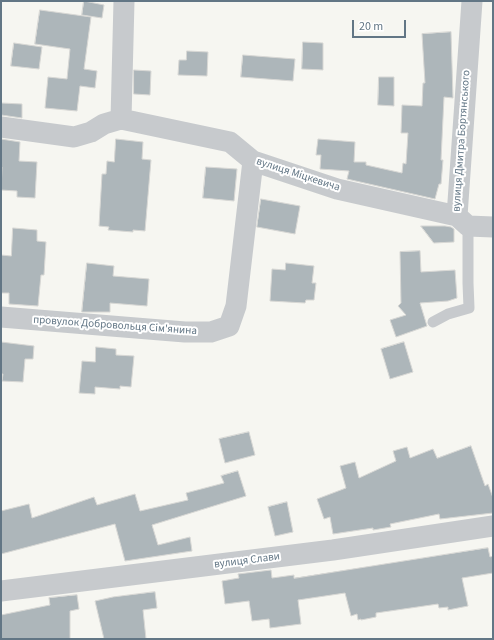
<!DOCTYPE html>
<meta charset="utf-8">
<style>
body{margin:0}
#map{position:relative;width:494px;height:640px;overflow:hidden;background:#f6f6f1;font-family:"Source Sans 3",sans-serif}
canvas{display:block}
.frame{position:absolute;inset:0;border:2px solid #627685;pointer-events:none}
.scale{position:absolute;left:352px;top:20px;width:54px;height:18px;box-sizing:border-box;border:2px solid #627685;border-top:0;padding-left:5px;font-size:12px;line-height:14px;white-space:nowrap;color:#627685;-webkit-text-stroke:3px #fff;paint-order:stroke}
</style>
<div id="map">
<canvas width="494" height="640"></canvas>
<div class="frame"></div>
<div class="scale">20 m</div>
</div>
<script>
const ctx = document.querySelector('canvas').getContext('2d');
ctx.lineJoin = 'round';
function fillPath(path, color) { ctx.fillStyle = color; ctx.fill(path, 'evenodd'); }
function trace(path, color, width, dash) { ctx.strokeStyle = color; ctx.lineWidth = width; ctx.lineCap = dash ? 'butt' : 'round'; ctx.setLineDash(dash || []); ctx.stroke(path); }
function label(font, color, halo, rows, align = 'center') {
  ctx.font = font + ' "Source Sans 3",sans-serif'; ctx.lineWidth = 4; ctx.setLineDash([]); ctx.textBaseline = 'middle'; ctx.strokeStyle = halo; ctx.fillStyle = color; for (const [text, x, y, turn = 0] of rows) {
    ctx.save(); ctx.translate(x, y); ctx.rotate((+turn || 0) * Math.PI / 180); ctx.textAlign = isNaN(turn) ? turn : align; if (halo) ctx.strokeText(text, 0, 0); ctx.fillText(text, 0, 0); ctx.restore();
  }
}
const building = new Path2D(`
 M84,1L104,5L102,18L82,15Z
 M40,10L91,17L84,69L97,71L95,88L80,86L77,111L45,108L48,77L67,79L70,49L35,44Z
 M451,32L453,98L444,97L441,160H443L441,184H439L435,199L347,179L349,171L320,169L321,155H316L318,139L355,142L354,162H366V165L402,173L403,163L406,164L408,133H401L402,105L422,106L423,83H425L422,34Z
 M303,42L323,43V70L302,69Z
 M14,43L42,47L39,69L11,66Z
 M187,51L208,52L207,76L178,75L179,60H186Z
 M243,55L295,59L293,81L241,77Z
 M134,70L151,71L150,95L134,94Z
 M379,77H394V106L378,105Z
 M1,103L22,104V118L1,115Z
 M1,139L20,142L19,161L37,162L35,198L17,197V191L1,190L2,167H1Z
 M116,139L143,142L142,159L151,160L145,231L133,230V232L108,230L109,227L99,226L102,174H106L107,161L114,162Z
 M206,167L237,169L234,201L203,198Z
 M261,199L300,206L295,234L257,227Z
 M421,226H445L451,227L454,229V242L434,243Z
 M13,228L37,230V241L46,242L44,275H41L38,306L9,304V293H1V255L11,256Z
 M420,251L421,272L455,270L457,298L448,301L420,303L427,326L396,337L390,320L406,315L398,306L401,303L400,252Z
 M87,263L114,266L113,276L149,279L147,306L110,303V312H82Z
 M286,263L314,266L312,283H316L314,300H306L305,303L270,301L272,269L285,270Z
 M1,342L34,346L33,359H25L23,382L2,381L3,374H1Z
 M404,342L413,372L390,379L381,349Z
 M96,347L116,349V355L134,356L131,387L120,386V389L95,387V394L79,393L82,361L95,362Z
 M249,432L255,455L225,463L219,439Z
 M471,446L485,486L488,484L493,498V513L440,519L439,514L390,524L391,527L373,530V528L333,534L330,517L324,519L317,499L346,488L340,466L355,462L359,478L396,461L393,451L407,447L410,458L433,449L437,458Z
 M238,471L246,496L152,525L158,545L190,537L192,551L125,561L115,524L1,554V511L29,504L32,518L94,497L97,505L135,494L140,511L188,500L186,493L224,483L221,476Z
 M287,502L293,532L275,536L268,507Z
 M488,548L490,557L493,556V573L462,578L468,606L448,610V607L439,608L438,604L376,613V617L361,620V619L358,620L357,614L351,616L345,593L298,600L301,624L270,628L269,619L252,621L249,601L225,604L222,581L239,578L238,574L271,570L272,578L294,575V578Z
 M155,592L157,608L143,610L146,639H104L95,601L113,597Z
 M77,595L79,609L70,611V639H1V615L50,605L49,598Z`);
fillPath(building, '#adb6ba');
trace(building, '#d7d7d4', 1);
trace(new Path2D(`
 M433,322L448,314L469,308L468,283V226`), '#c7cacd', 11);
trace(new Path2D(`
 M472,1L457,216L468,226L493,227
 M121,119L124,1
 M1,127L74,137L91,132L104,124L121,119L230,142L253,161L337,189L457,216
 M1,317L185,332H211L229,326L236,306L253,161
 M1,591L333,550L493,526`), '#c7cacd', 21);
label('11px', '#627685', '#fff', [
 ["вулиця Дмитра Бортянського",462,141,-86],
 ["вулиця Міцкевича",298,175,18],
 ["провулок Добровольця Сім'янина",115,326,4],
 ["вулиця Слави",247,561,-7]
]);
</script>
